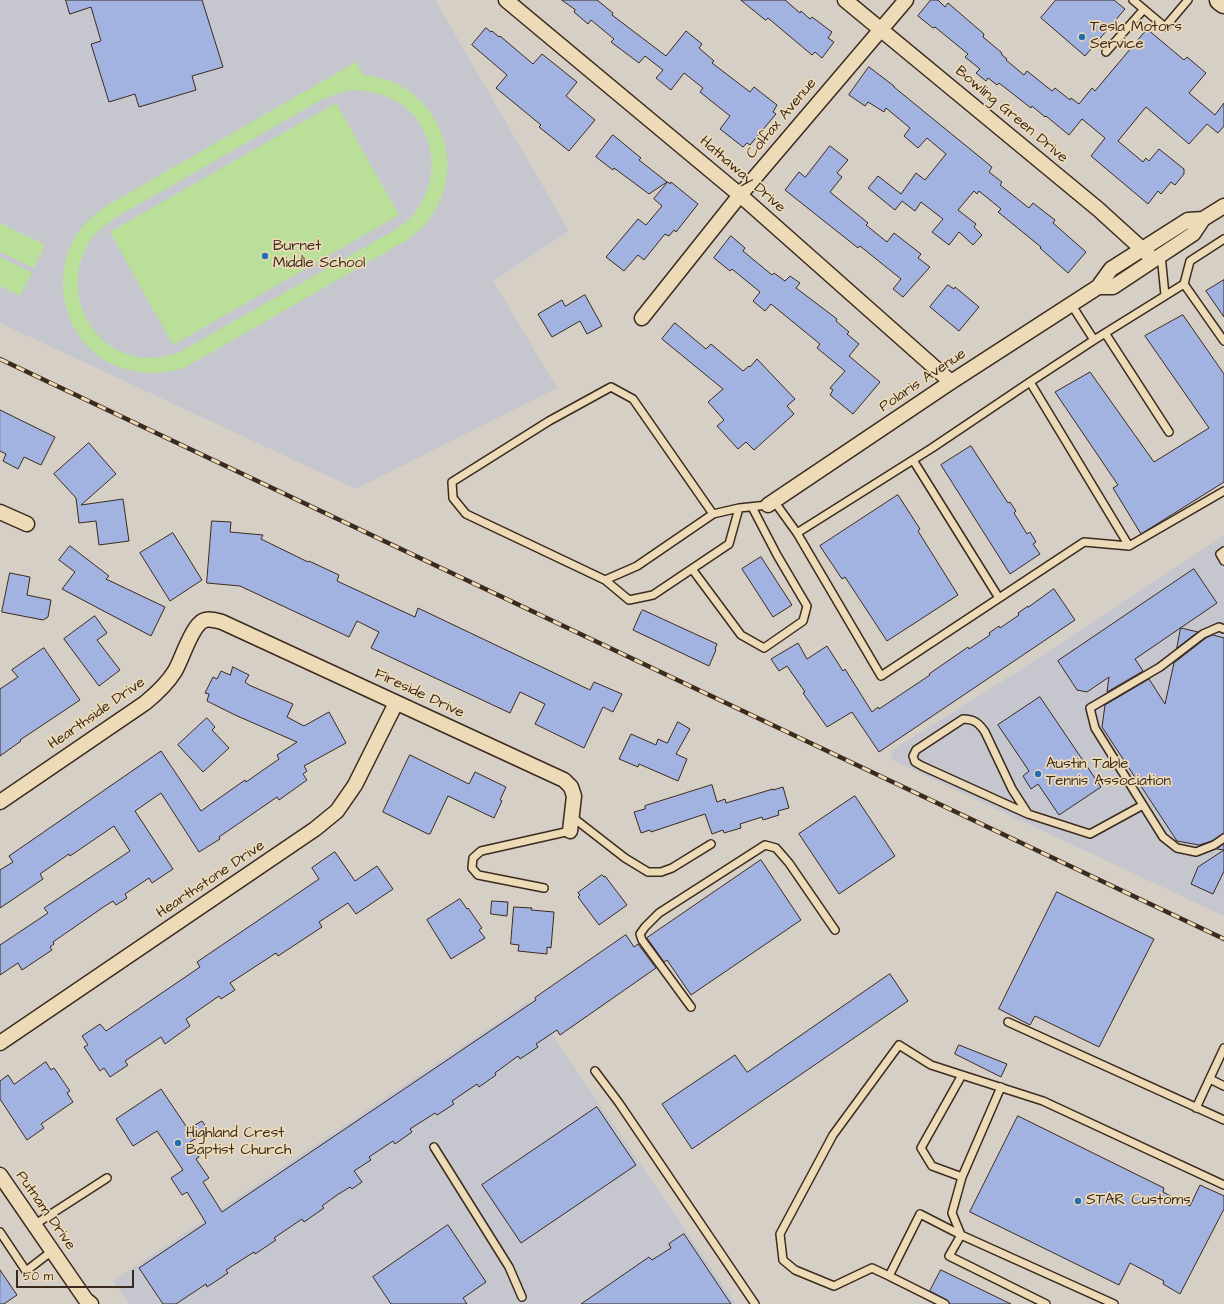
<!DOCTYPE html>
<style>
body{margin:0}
#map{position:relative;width:1224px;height:1304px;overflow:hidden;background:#d6cfc5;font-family:"Architects Daughter",sans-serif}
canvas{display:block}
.scale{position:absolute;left:16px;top:1270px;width:118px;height:18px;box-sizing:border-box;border:2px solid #3b2a1e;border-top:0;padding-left:5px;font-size:12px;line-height:14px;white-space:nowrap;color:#3b2a1e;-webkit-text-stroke:3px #eddbb8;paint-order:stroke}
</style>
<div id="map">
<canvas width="1224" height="1304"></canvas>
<div class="scale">50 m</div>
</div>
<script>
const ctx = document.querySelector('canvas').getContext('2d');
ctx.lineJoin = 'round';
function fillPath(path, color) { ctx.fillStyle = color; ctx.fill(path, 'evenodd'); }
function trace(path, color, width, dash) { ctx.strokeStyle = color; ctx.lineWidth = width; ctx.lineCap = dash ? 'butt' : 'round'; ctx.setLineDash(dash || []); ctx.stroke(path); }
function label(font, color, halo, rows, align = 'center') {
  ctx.font = font + ' "Architects Daughter",sans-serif'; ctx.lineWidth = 3.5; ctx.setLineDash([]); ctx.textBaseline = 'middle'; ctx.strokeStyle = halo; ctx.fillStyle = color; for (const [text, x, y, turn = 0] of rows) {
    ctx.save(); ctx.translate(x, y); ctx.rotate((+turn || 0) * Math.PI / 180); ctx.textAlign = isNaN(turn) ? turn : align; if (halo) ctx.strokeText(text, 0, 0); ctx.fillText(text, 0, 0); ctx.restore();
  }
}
fillPath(new Path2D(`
 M0,0H435L569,231L493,281L557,388L356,489L0,323Z
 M1224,535V916L892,760L891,751L1031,663Z
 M529,1001L736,1304H129L113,1281Z`), '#c6c7ce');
fillPath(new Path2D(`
 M356,62L363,75C432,80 470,156 433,214C425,227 414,235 402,243L184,368C166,373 149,375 130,370C70,357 45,284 77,234C85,222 96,213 108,205ZM354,90C370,91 385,94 398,102C437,126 442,181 413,215C408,221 401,225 395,230L178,353C167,356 157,358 145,358C84,353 57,278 96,233C102,227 109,223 115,218L321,100L342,92Z
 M336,103L399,215L173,345L110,232Z
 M0,223L45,245L34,268L0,252Z
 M0,257L32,273L20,296L0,286Z`), '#b9df99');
const building = new Path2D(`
 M66,0H202L223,67L192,76L196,90L139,107L135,94L109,102L91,44L101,41L91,7L70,14Z
 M562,0H597L613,13L612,15L666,56L686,31L702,44L699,48L714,61L712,63L750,92L754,87L777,105L773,112L776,114L750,145L747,143L743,147L720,129L730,116L700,92L703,88L684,73L671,90L656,78L663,70L645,56L639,63L611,42L614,39L591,20L588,24L574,12L575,10Z
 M741,0H785L800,13L801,11L810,19L812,17L832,32L828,38L834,42L822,58L815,52L812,55L768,18L766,20Z
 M931,0H938L945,7L948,3L984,34L983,37L1001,52L1002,55L1007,59L1006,60L1024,75L1027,71L1052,91L1055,88L1070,100L1071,98L1079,104L1092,88L1095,91L1147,29L1184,60L1187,57L1206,73L1189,93L1215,115L1224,103V126L1218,133L1207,124L1189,144L1146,107L1118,141L1143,162L1146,158L1149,161L1159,149L1184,169V174L1175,185L1171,182L1161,194L1158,191L1148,204L1091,156L1105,138L1082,119L1069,135L1046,116L1045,117L1032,106L1031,108L999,83L997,85L988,78L986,81L976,73L980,69L965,57L968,54L935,27L933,28L918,16Z
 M1056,0H1114L1125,9L1085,56L1041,18Z
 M486,28L491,32L492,31L499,37L500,36L533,64L542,54L577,82L566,96L595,120L569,151L539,127L541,125L496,88L507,75L472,45Z
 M869,67L894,86V87L992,167L989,172L1002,182L1000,185L1029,208L1033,203L1055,220L1053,223L1086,252L1068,273L1040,248L1041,247L998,212L1001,209L979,191L977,194L974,191L958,210L976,224L974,227L982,235L973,245L959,232L949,245L932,232L943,219L921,202L915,211L902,201L895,210L868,188L878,176L901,194L916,173L925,180L946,154L927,138L918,148L904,136L910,128L886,108L884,112L868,102L865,106L849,95Z
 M613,135L641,158L639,160L667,182L649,194L614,168L613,170L596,157Z
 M830,146L848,160L837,173L842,177L830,192L868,223L866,225L887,242L894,233L921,254L918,258L930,267L903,297L893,289L901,279L860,246L858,248L785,190L799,172L805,177Z
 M668,182L670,184L671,182L698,204L676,232L674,230L669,236L665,234L644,260L638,255L624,271L606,257L638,219L646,225L662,206L654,199Z
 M731,236L745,248L743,251L772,275L774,273L785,281L790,276L800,283L796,288L837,319L836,321L849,332L847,334L859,344L849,356L880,382L853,414L830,395L833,390L830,388L845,371L817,348L820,344L771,304L765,311L753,301L760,292L732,269L730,271L714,258Z
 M1224,280V317L1206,291Z
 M948,285L954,289L955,287L979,307L959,331L930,307Z
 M585,295L602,326L587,334L580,321L552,337L538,314L562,300L565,306Z
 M1183,315L1224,374V482L1141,534L1113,488L1118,485L1055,392L1090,372L1154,462L1209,428L1145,336Z
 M675,323L706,349L711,344L743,371L749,366L750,367L757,359L795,399L787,406L794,414L754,450L746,442L738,449L717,426L724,420L708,402L723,389L662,339Z
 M0,410L55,437L41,465L24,457L18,469L3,461L6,454L0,451Z
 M89,443L116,474L81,505L123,499L129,541L99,545L96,521L79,523L76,498L54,474Z
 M971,446L1008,503L1010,502L1016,511L1014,513L1027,534L1030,532L1036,542L1033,544L1040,554L1010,574L941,465Z
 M898,495L920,529L918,531L958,595L887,641L845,577L842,579L820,546Z
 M212,521L231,522L230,532L263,535L261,539L308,562L309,561L339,575L337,581L415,617L418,608L590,690L594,682L622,694L613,712L603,707L584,748L535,724L545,704L520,692L510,713L371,648L379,632L357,621L349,637L240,586L207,583Z
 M173,533L202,580L170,601L140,553Z
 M70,546L109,576L106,579L165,607L151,636L62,589L75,572L59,560Z
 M761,557L792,605L773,617L742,569Z
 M1194,569L1217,603L1135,659L1143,671L1107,692L1109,677L1087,692L1077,690L1058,661Z
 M10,573L30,577L27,595L51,600L48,617L43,620L2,612Z
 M1054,589L1075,620L879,752L852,712L827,727L803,693L805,692L787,666L779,671L771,659L798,643L807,659L827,646L843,671L845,669L872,712L878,707L879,709L930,675L929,674L968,647L969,649L990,635L989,633L999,626L1000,628L1019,615L1018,613L1028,606V607Z
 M643,610L717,644L715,649L716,650L709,666L633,630L641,612Z
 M95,616L107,633L97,640L120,670L99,686L64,639Z
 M1181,628L1198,632L1177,648Z
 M1213,635L1224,638V833L1212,841L1199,845L1177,841L1102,727L1105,705L1149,679L1165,704L1174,663L1206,638Z
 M44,648L80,700L20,740L21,741L0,756V689L18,677L12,670Z
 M233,667L249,675L245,682L249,685L293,704L287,717L304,726L329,712L346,743L304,766L307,771L303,774L307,780L279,800L277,797L219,837L220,839L199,852L161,793L135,811L173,869L152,883L149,878L125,894L127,898L116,905L113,901L105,906L53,942L54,944L50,947L52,950L22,970L18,963L0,975V945L48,913L44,908L130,851L114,826L70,856L69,854L40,874L43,879L0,908V870L13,862L9,856L161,751L201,811L245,780L246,782L279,759L277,755L297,742L235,715L207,701L209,694L205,693L213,677L217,679L221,671L230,675Z
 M1040,697L1101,787L1059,815L1038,784L1031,789L1023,776L1029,771L998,725Z
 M207,718L215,727L212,730L229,748L203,772L178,745Z
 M678,722L690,729L676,754L687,759L678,781L639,764L638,767L619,759L631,734L656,745L658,739L667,743Z
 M410,755L469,784L475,772L506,787L500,800L502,801L494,818L448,796L430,834H428L383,812Z
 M712,785L717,802L725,799L726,803L773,789V790L783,787L789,808L778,811L779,815L763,820L762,817L740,824L741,828L724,833L723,830L712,834L705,814L651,832L650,830L641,833L634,812L645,809V806Z
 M855,796L895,856L839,894L799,834Z
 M1224,844V871L1213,894L1191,884L1198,867L1224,850L1217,849Z
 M335,852L355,881L377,866L393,889L356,914L348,903L319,922L322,927L278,956L276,953L230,983L235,990L221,999L219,996L186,1019L190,1026L165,1044L161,1037L125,1061L128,1065L110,1077L104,1068L100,1071L84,1047L88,1045L82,1036L100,1024L106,1031L200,967L197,962L319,879L312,868Z
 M761,860L801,920L691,995L667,960L664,962L647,938Z
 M602,875L604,877L605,876L627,905L599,925L578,897L580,895L578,893Z
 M1057,892L1154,939L1099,1047L1035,1016L1030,1025L999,1009Z
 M460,899L467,909L468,908L482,928L479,930L485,938L451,959L427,920Z
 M492,901L508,902L507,916L491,914Z
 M514,907L532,908L531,910L554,912L551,948L547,947V954L518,951L519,945L511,944Z
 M626,935L634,947L638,944L656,968L560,1035L557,1030L536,1044L538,1047L520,1059L518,1056L495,1073L496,1075L479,1087L477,1084L452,1101L454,1104L437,1115L435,1113L410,1129L412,1132L395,1144L393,1141L369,1157L371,1160L354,1171L362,1182L352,1189L350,1187L337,1195L322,1206L324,1208L304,1222L302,1219L274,1238L276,1240L255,1254L254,1252L226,1270L228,1273L207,1287L206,1284L176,1304H163L139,1268L206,1223L187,1192L182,1195L171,1178L183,1170L157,1131L133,1146L116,1119L161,1089L188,1129L202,1121L209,1131L190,1142L199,1157L196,1159L209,1178L203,1182L222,1212L536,1000L535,998Z
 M890,974L908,1001L692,1149L662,1104L735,1055L747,1072Z
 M959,1045L1007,1064L1001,1077L955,1054Z
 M46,1062L51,1070L54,1068L70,1091L67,1093L73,1102L41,1124L44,1128L27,1140L0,1099V1081L8,1075L14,1084Z
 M597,1107L636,1165L521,1243L482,1185Z
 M1018,1116L1164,1188L1163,1192L1190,1206L1200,1185L1224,1196V1209L1180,1294L1163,1284L1164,1281L1130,1263L1119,1285L970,1212Z
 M448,1225L486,1282L463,1298L467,1304H391L373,1277Z
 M684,1234L731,1304H581L649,1257L652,1260L671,1248L669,1244Z
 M0,1270L17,1295L4,1304H0Z
 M941,1270L1011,1304H950L947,1300L930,1291Z`);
fillPath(building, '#a2b3e2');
trace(building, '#3b2a1e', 1);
const service = new Path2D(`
 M1133,0L1165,27L1188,0
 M1106,52L1144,9
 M1161,255L1165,295
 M1184,284L1190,261L1224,239
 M1071,304L1094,340
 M1105,333L1169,432
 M1224,341L1184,284L1094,340L1030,382L1129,546L1224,491
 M1030,382L932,448L797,533L881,676L1084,542L1129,546
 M913,460L999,598
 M774,501L797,533
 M713,514L637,566L605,580L466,514L453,498L452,482L549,421L611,387L633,399L713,514L739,508L768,505
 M1224,551L1220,554L1224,561
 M692,569L741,635L764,648L803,621L807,606L777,555L752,507
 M605,580L629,600L653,595L729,544L739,508
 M1143,805L1163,837L1177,848L1196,852L1214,845L1224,838
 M1028,814L1012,789L985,732C979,723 974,719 963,719L916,750L913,756L915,762L922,766L1028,814L1090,834L1143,805L1095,728L1090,708L1160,667L1203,634L1219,627L1224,629
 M571,816L625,858L648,872H661L672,868L711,844
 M544,888L478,875L472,868L473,858L481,851L570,831
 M691,1007L642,940L640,934L645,927L659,913L765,845L776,848L789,863L835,930
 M1008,1022L1224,1120
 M595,1071L619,1103L755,1304
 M1210,1079L1224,1086
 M1001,1087L962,1177L932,1166L921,1148L962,1075L1043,1101L1224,1185
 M1196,1108L1224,1048
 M434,1147L509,1267L522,1297
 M34,1225L107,1178
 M0,1232L26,1271L52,1251
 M961,1235L952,1213L962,1177
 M889,1276L872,1268L834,1286L795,1270L783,1260L780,1234L833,1135L899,1045L931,1065L962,1075
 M945,1304L889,1276L920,1214L961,1235
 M1046,1304L949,1256L961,1235L1114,1304`);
const minor = new Path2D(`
 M506,0L740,195L951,382
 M845,0L1098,209L1153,259
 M1098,287H1113L1193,234L1203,219L1224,206
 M642,318L740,195L906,0
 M768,505L951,382L1098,287L1111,269L1188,220L1203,219
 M0,512L27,524
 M0,802L145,703C156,694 167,684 175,671C182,659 189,634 199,624C205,617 214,620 222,622L564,780L571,787L574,796L570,831
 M0,1043L315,829L337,811L355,785L396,703
 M0,1175L86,1300L91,1304`);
const secondary = new Path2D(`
 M1220,0L1224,3`);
trace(service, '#3b2a1e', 10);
trace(minor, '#3b2a1e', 17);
trace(secondary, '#3b2a1e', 23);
trace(service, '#eddbb8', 7);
trace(minor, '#eddbb8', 14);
trace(secondary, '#eddbb8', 20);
const rail = new Path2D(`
 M0,359L1224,939`);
trace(rail, '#3b2a1e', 4.5);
trace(rail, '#eddbb8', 3, [9]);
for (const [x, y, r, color] of [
 [1082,37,4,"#1f6fb2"],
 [265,256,4,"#1f6fb2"],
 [1038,774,4,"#1f6fb2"],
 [178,1143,4,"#1f6fb2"],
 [1078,1201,4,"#1f6fb2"]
]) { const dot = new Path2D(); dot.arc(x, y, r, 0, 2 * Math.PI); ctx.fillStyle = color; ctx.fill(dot); trace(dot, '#eddbb8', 1.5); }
label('15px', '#3b2a1e', '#eddbb8', [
 ["Tesla Motors",1090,28],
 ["Service",1090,45],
 ["Burnet",273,247],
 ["Middle School",273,264],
 ["Austin Table",1046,765],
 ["Tennis Association",1046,782],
 ["Highland Crest",186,1134],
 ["Baptist Church",186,1151],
 ["STAR Customs",1086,1201]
], 'left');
label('15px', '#3b2a1e', '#eddbb8', [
 ["Bowling Green Drive",1011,115,40],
 ["Colfax Avenue",782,119,-50],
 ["Hathaway Drive",742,175,41],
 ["Polaris Avenue",923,381,-34],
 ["Fireside Drive",419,694,25],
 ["Hearthside Drive",97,714,-35],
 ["Hearthstone Drive",211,880,-34],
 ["Putnam Drive",45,1211,55]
]);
</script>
